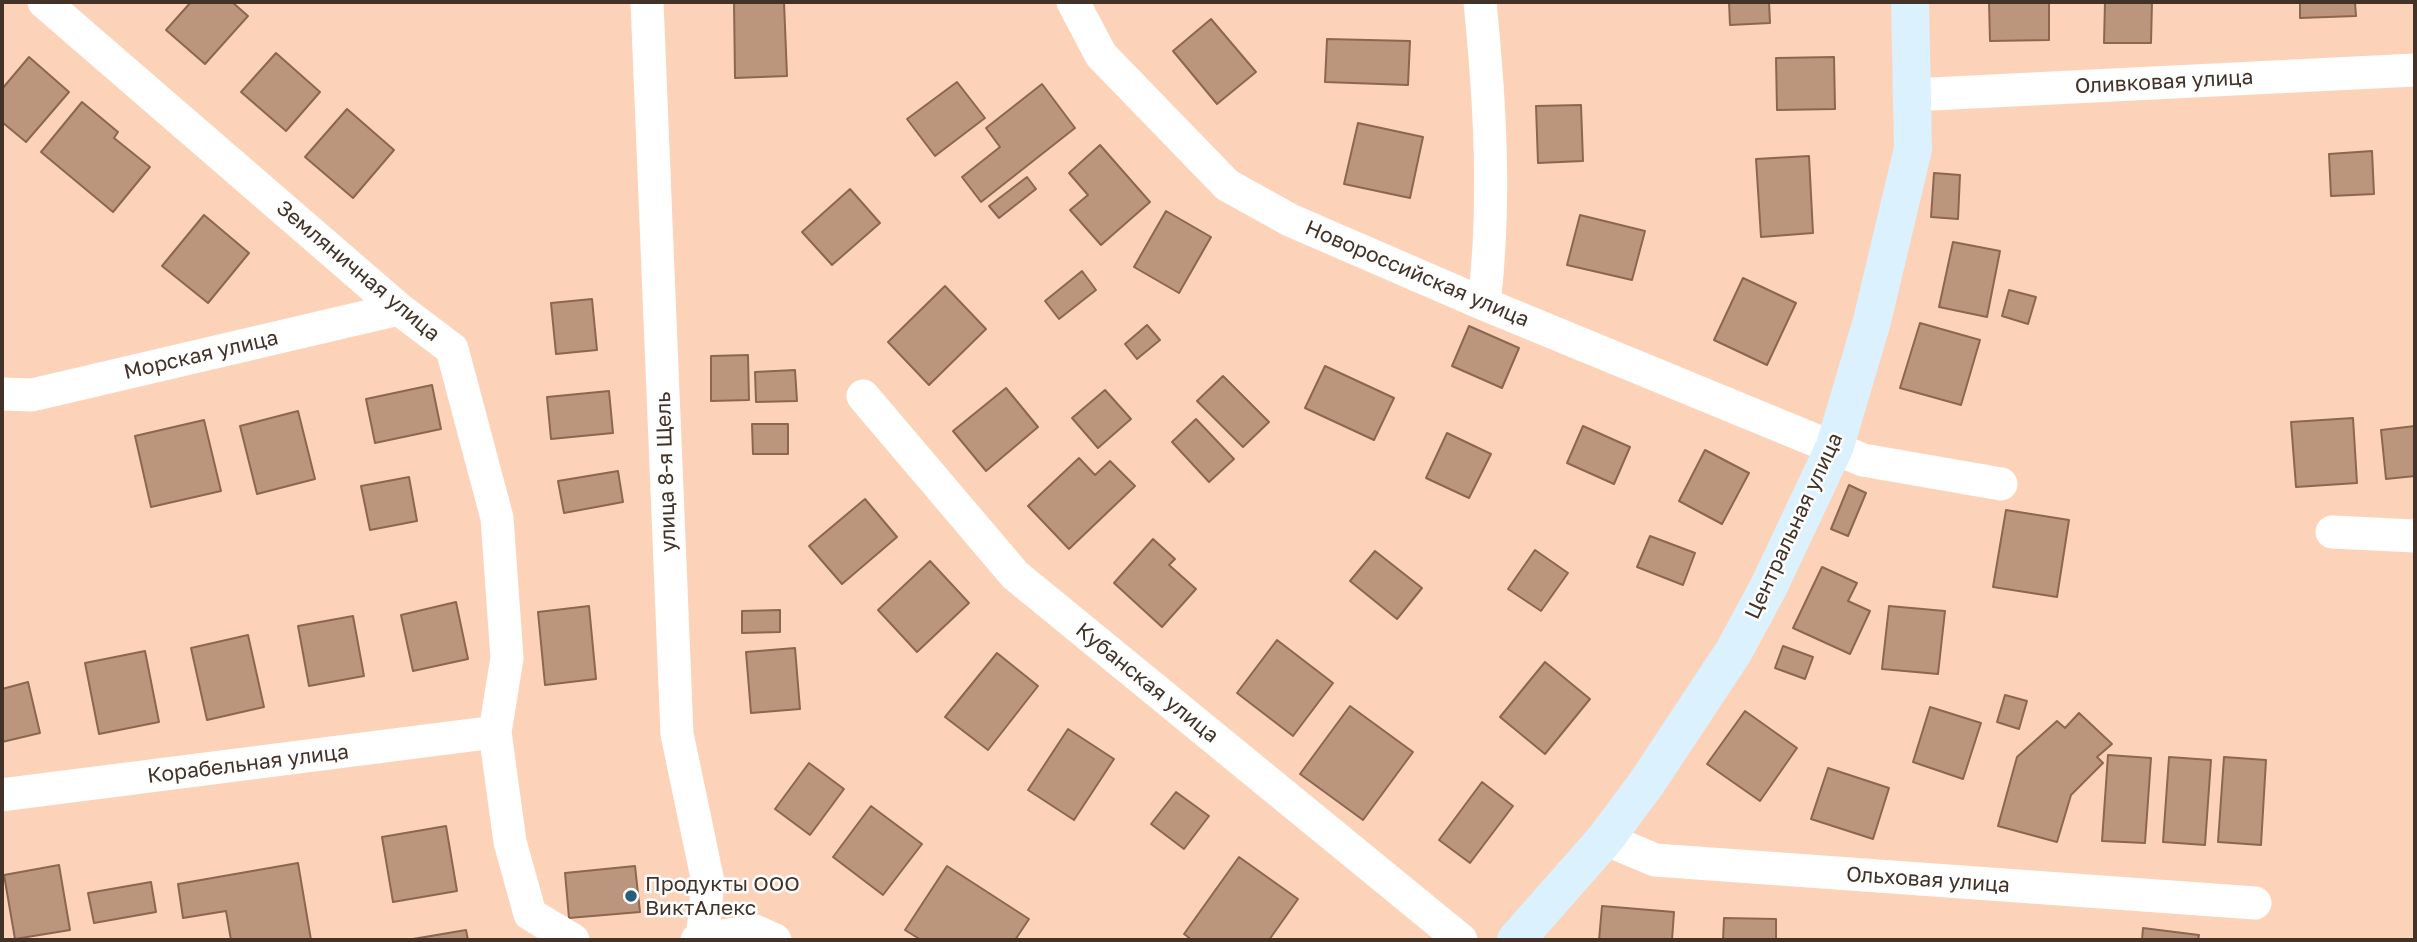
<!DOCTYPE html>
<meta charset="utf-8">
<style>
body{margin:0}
#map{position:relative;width:2417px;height:942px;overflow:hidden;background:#fcd3b9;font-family:"Golos Text",sans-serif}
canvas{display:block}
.frame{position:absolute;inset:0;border:4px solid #423228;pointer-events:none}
</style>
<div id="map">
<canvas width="2417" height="942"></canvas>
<div class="frame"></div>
</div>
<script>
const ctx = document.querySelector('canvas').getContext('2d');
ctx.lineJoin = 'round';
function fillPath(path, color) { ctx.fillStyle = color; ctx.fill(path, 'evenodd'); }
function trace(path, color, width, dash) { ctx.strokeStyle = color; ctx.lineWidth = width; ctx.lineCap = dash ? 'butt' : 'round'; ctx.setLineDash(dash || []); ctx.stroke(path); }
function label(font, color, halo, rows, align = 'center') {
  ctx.font = font + ' "Golos Text",sans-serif'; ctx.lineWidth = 5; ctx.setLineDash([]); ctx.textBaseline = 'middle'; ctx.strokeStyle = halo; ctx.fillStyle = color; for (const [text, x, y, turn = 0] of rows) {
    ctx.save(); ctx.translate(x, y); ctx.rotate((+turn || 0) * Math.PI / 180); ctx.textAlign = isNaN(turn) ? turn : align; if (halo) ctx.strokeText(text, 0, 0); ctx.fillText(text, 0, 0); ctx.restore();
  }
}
const building = new Path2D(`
 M191,2H232L248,16L205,64L166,30Z
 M734,2H784L787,76L735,78Z
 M1729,2H1769L1770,23L1730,25Z
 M1989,2H2049V40L1990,41Z
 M2105,2H2152L2151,43H2104Z
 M2300,2H2355L2356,16L2300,18Z
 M1211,19L1256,72L1217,104L1173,51Z
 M1327,39L1410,41L1408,85L1325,82Z
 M276,53L320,92L286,131L241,92Z
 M29,57L69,92L26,142L2,122V89Z
 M1834,57L1835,109L1777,110L1776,58Z
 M957,82L985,118L935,156L907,119Z
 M1042,84L1075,128L981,202L962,177L1000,147L986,128Z
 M82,102L118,132L114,138L150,167L113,212L41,152Z
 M1581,105L1583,161L1538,163L1536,106Z
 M347,109L394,150L353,198L305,157Z
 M1358,123L1423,137L1410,198L1344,184Z
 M1100,145L1150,202L1101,245L1070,210L1088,195L1069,173Z
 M2372,151L2374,194L2331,196L2329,154Z
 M1809,156L1813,233L1761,237L1756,159Z
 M1934,173L1960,175L1958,219L1931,217Z
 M1027,177L1036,189L999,218L989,206Z
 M850,189L880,223L832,265L802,232Z
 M1166,211L1211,237L1179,293L1134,267Z
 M204,215L249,253L208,303L162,266Z
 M1580,215L1645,231L1632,280L1567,265Z
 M1953,242L2000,251L1987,317L1939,307Z
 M1082,271L1096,290L1059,319L1045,301Z
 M1743,278L1796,303L1767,365L1714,340Z
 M945,286L986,329L929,385L888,342Z
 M2009,290L2036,297L2028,324L2002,316Z
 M592,299L597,350L556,354L551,303Z
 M1920,323L1980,340L1961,405L1900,388Z
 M1147,325L1160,340L1137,359L1125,344Z
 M1469,326L1519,348L1502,388L1452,366Z
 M748,355L749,400L711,401V356Z
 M1325,366L1394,398L1374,440L1305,408Z
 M795,370L797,401L756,402L755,372Z
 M1223,376L1269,422L1243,447L1197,401Z
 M432,385L441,429L375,443L366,399Z
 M1006,388L1038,427L986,471L953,431Z
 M1105,390L1131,419L1098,448L1072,418Z
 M609,391L613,433L551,439L547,397Z
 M298,411L315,479L257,494L240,426Z
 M2353,418L2357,483L2296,487L2291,422Z
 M1196,419L1234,459L1209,482L1172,442Z
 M204,420L221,491L151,507L135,436Z
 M752,424H788V454H753Z
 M1583,426L1630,447L1614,484L1567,463Z
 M2415,426V476L2386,479L2381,430Z
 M1447,433L1491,454L1469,498L1426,478Z
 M1705,450L1749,473L1722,524L1679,501Z
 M1079,458L1095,475L1110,461L1135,486L1069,549L1028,506Z
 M618,471L623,502L564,513L558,481Z
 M409,477L417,521L370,530L361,486Z
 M1849,485L1866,493L1848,536L1831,529Z
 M865,499L897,537L842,584L809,546Z
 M2006,510L2069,520L2057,597L1993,587Z
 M1650,536L1695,553L1683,585L1637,567Z
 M1153,539L1175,559L1169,565L1196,589L1162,627L1114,583Z
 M1535,550L1568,573L1541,611L1508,589Z
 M1375,551L1422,588L1397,619L1350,581Z
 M930,561L969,603L917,652L878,610Z
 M1822,567L1857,583L1848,601L1870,611L1850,654L1793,628Z
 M456,602L468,659L413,671L401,615Z
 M589,606L596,679L545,685L538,612Z
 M1889,606L1945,611L1938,674L1882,669Z
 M780,610V632L742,633V611Z
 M353,616L364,676L309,686L298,626Z
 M248,635L264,707L207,720L191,648Z
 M1277,640L1333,683L1293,736L1237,693Z
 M1783,646L1813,657L1805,679L1775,668Z
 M795,648L800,709L751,713L746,652Z
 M145,651L159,722L99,734L85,663Z
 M997,653L1038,686L988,750L945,717Z
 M1545,662L1590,699L1545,754L1500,717Z
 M28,682L40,733L2,742V689Z
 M2005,695L2027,701L2019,729L1997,722Z
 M1350,706L1413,752L1363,820L1300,774Z
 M1930,707L1981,723L1963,779L1913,762Z
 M1745,711L1797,748L1760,801L1707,764Z
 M2079,713L2112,744L2097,757L2103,763L2071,795L2057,842L1998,826L2017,757L2057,721L2065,728Z
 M1068,729L1114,759L1074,820L1028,790Z
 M2108,755L2151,758L2145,843L2102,841Z
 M2169,757L2211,760L2205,845L2163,842Z
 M2224,757L2266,760L2261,845L2218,842Z
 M809,763L844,789L810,835L775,809Z
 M1828,768L1889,788L1873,839L1811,819Z
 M1482,782L1513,806L1470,863L1439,840Z
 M1176,792L1209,816L1184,849L1151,824Z
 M871,806L922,844L883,895L833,857Z
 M446,826L457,891L393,902L382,837Z
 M1239,857L1298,899L1269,940H1192L1184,934Z
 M298,863L311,940H231L226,911L183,918L178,884Z
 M59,865L70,930L15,939L4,875Z
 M635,866L640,912L569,918L565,873Z
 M947,866L1029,919L1015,940H921L905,930Z
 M151,882L156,912L94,923L88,893Z
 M1602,906L1674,912L1672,940H1599Z
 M1724,918L1776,919V940H1723Z
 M2143,928L2199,935L2198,940H2142Z
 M466,930L468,940H407Z`);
fillPath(building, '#bb957c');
trace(building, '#8b674f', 2);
trace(new Path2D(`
 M44,2L399,309L452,349L497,518L507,658L495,732L510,842L530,914L573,940
 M647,2L677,734L708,882L702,940
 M1073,2L1101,55L1227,185L1290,220L1484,304L1863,460L2001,484
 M1480,2C1490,102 1496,204 1484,304
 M1912,95L2415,70
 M2,394L32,395L399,309
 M863,396L1015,575L1461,940
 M2332,532L2415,536
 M2,795L495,732
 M1605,839L1655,860L2255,903
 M697,940L755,931L775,940`), '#fff', 33);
trace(new Path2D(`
 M1516,940L1605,839L1646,784L1734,651L1769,586L1835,446L1872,321L1913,149L1910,2`), '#dbf1fd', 38);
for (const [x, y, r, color] of [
 [631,896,7,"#295e79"]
]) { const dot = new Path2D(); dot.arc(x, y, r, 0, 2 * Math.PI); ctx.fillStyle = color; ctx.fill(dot); trace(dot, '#fefefe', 2.5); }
label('21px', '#423228', '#fefefe', [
 ["Оливковая улица",2164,82,-3],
 ["Земляничная улица",358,271,40],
 ["Новороссийская улица",1417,274,23],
 ["Морская улица",201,355,-13],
 ["улица 8-я Щель",666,472,-92],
 ["Центральная улица",1794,526,-65],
 ["Кубанская улица",1147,683,39],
 ["Корабельная улица",248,764,-7],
 ["Ольховая улица",1928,880,4]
]);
label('21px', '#423228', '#fefefe', [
 ["Продукты ООО",645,884],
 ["ВиктАлекс",645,908]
], 'left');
</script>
